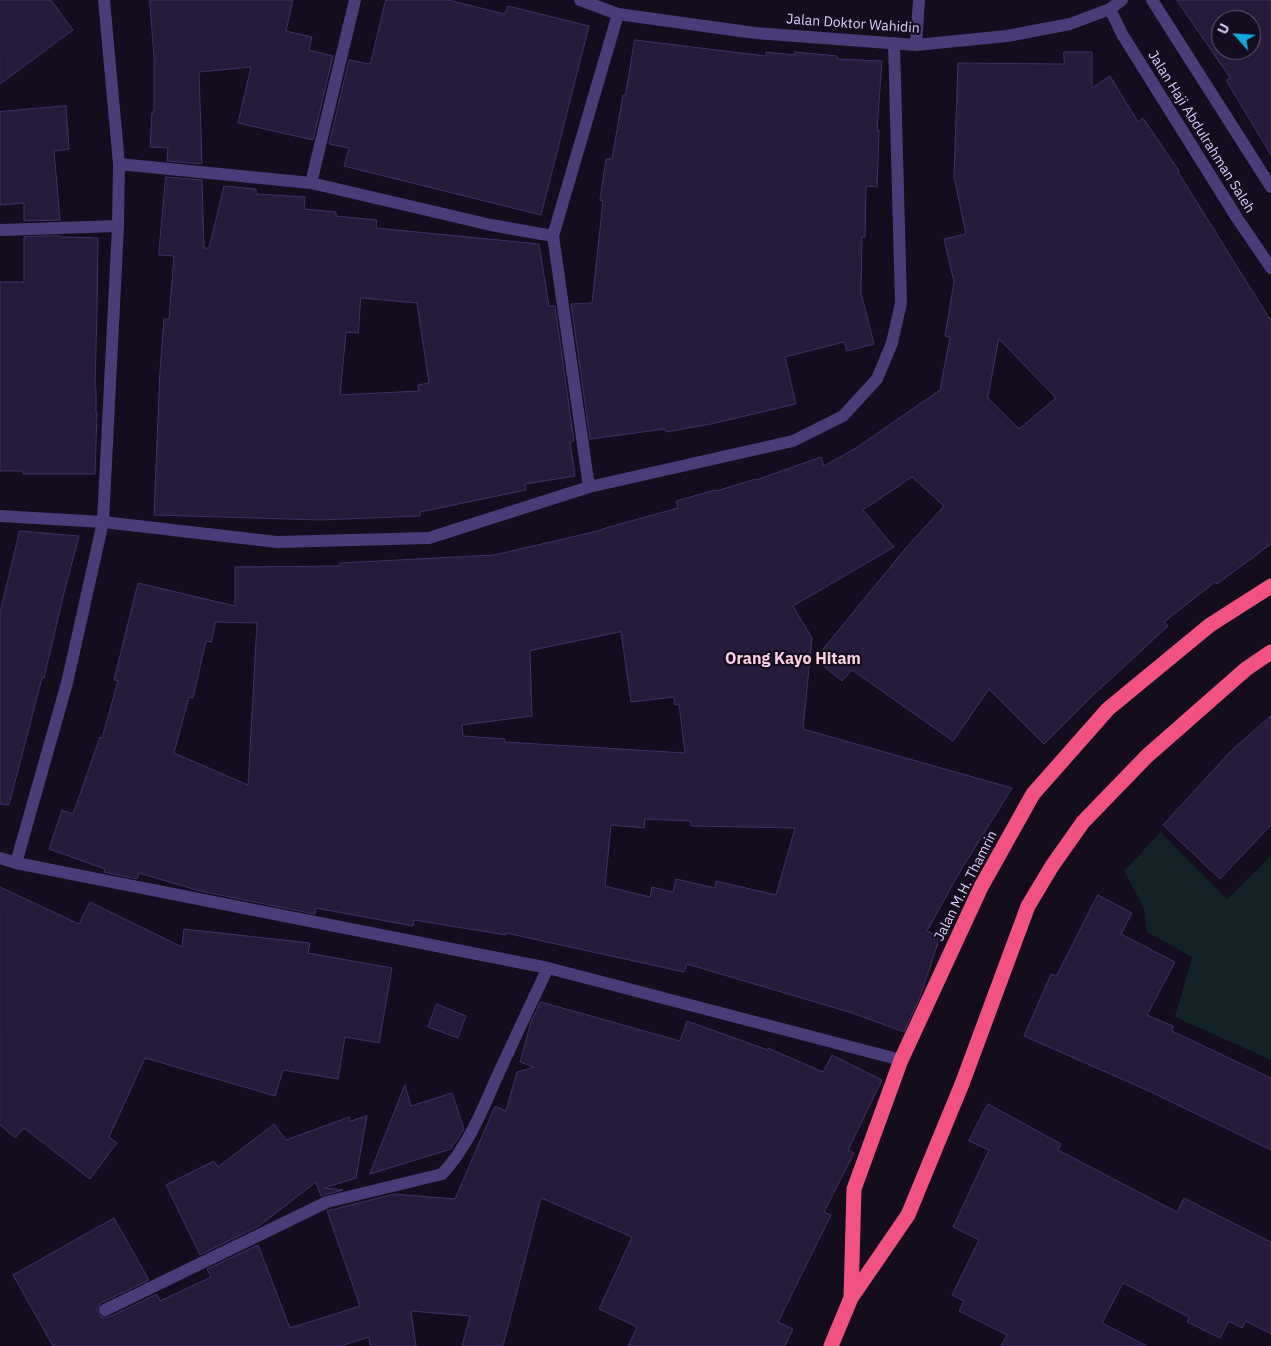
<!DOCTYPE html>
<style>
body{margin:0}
#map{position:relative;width:1271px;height:1346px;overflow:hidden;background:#130d1d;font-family:"IBM Plex Sans",sans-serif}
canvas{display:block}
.north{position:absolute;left:1211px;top:10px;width:50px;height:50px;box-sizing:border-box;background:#130d1d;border:1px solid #635a76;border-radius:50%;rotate:296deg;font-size:14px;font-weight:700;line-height:20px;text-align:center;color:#dacdfb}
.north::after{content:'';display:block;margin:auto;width:18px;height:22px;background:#12a8e2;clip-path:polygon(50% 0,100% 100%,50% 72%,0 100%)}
</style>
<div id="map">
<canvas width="1271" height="1346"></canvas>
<div class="north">U</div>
</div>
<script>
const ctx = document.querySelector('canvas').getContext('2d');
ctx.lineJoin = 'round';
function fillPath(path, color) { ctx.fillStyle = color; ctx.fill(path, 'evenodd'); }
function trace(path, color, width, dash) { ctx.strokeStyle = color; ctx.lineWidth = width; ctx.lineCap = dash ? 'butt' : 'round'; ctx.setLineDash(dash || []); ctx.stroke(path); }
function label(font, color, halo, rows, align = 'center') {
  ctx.font = font + ' "IBM Plex Sans",sans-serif'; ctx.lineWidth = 4.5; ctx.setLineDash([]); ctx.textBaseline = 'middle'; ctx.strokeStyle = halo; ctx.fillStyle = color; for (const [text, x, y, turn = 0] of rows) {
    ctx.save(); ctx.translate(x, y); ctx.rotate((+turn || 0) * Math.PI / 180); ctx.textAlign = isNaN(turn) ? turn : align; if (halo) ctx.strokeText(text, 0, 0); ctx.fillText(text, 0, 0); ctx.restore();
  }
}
fillPath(new Path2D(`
 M1161,832L1227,899L1271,856V1060L1175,1017L1192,957L1147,932L1144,908L1124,871Z`), '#112326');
const building = new Path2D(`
 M0,0H51L73,30L0,84Z
 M150,0H293L286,31L312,37L309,50L333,56L313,140L238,123L251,67L199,72L202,164L167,161L168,148L150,147L152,112H154V57Z
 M386,0H448L505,14L508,6L589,26L541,215L344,166L349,148L329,144L349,60L370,64Z
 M1177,0H1271V155L1226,80L1230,78ZM1221,20H1251V50H1221Z
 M635,40L766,56V52L795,55V52L837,56V59L882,61L877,130H879L877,187L866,186L865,237H862L861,293L874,344L847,351L844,342L785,357L796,404L711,424L666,432L665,429L590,439L571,304L592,303L603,201L600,200L606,159H612L623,95L625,96Z
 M1064,52H1092V88L1110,76L1138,122L1143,118L1179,171L1178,172L1271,321V544L1217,584L1215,582L1164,622L1168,626L1090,698L1044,744L989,689L953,741L852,670L842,681L815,659L905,549L944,506L912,477L863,510L894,547L793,606L812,638L803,729L1012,788L958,875L927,931L940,937L920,997L904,1032L852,1013L687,964L684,972L506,933V935L414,920L413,926L316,908L315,914L200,891L139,873L137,879L104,872L105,869L49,849L62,810L73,814L100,737L102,738L118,681L114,680L138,583L235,606V567L340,566V563L494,555L602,530V529L678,508L676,501L715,490L716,491L756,479V480L821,457L824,466L856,448L940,390L950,337L945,336L954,282L944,239L966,234L954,177L958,63L1064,64ZM999,339L1056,398L1019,429L988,398ZM216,622L257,623L248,785L174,753L189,697L193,698L206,641L211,642ZM621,632L631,702L674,697L675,705L679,704L685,753L505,742V739L463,736L462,725L532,716L530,651ZM645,819L691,821V826L795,828L776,895L716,881L715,888L676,879L673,892L652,887L650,897L605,886L611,825L644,828Z
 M66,106L69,149L54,151L60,220L24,221V203L0,205V112Z
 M166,177L202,180L204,248H209L224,186L256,189V194L305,197L304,209L336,212V216L377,220L376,228L539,244L549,306H555L574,441L570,442L575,476L525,484L526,490L420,512V516L321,520L154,515L160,370L164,319H169L174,256L159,255ZM361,298L417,303L429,383L418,385L419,391L340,395L346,332L358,333Z
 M61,236L62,237L98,238L97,309L95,389H96V413H97L95,474H23V471H0V282H24V237Z
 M20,531L79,536L64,593L44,678H42L9,805L0,804V613Z
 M1271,716V825L1220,879L1163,825L1231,751Z
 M0,887L79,924L90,902L182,947L184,929L310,943L308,953L392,968L379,1043L345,1037L338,1079L283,1070L275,1096L145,1058L109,1137L117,1143L90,1179L24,1128L15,1138L0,1125Z
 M1098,895L1132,913L1121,934L1175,962L1147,1015L1173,1026L1172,1031L1271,1078V1150L1151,1092L1024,1036L1051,974L1056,976Z
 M541,1002L680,1041L687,1021L768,1050V1048L823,1072L832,1055L882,1080L848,1150L854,1153L824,1212L831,1215L778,1322L793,1329L785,1346H628L637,1327L599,1309L632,1237L541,1198L503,1346H462L470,1316L411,1311L416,1346H370L369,1337L341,1346H53L13,1275L114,1218L149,1280L101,1303L97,1310L101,1317H109L157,1294L160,1301L211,1277L207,1269L258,1245L290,1328L360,1306L327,1211L394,1194L455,1199L495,1106L506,1111L517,1072L534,1067L520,1062L531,1022Z
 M437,1004L466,1016L458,1038L428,1027Z
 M405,1085L411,1106L452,1093L464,1129L451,1149L370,1174Z
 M988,1104L1061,1144L1058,1150L1177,1212L1184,1198L1271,1242V1334L1246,1321L1242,1328L1229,1321L1220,1338L1187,1322L1189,1317L1123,1283L1102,1323L1147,1346H1001L1007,1335L959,1311L964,1301L952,1295L979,1240L953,1227L989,1150L969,1141Z
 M367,1116L356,1178L324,1188L343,1190L321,1196L316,1182L259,1226L200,1255L166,1185L214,1161L218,1167L274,1124L286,1140L349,1117L350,1121Z`);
fillPath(building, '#271b3c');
trace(building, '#442f66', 1);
trace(new Path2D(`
 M1152,0L1271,187
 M1110,9L1122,34L1237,218L1271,268`), '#493c78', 12);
trace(new Path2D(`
 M580,0L618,14L755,33L916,45L1007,36L1070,24L1110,9L1122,0
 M916,45L919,0
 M119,164L311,183L491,225L553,236
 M311,183L355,0
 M0,230L118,226
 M589,487L553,236L618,14
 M0,516L103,522L277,542L429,538L589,487L793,441L843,416L877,379L892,343L901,303L894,43
 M0,858L16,863L548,968L901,1060
 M16,863L67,683L103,522L118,226L119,164L104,0
 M105,1310L327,1202L442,1174C467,1148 482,1111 496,1079C513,1042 530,1005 548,968`), '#493c78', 12);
trace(new Path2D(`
 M851,1298L854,1189L901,1060L981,887L1033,794L1108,709L1210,625L1271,586
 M831,1346L851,1298L908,1215L962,1084L1028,906L1052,866L1083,822L1147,756L1246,669L1271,652`), '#f15282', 15);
label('14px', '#dacdfb', '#130d1d', [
 ["Jalan Doktor Wahidin",853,24,4],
 ["Jalan Haji Abdulrahman Saleh",1201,132,58],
 ["Jalan M.H. Thamrin",966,886,-63]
]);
label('bold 16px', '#fbcfe3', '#130d1d', [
 ["Orang Kayo Hitam",793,659]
]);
</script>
